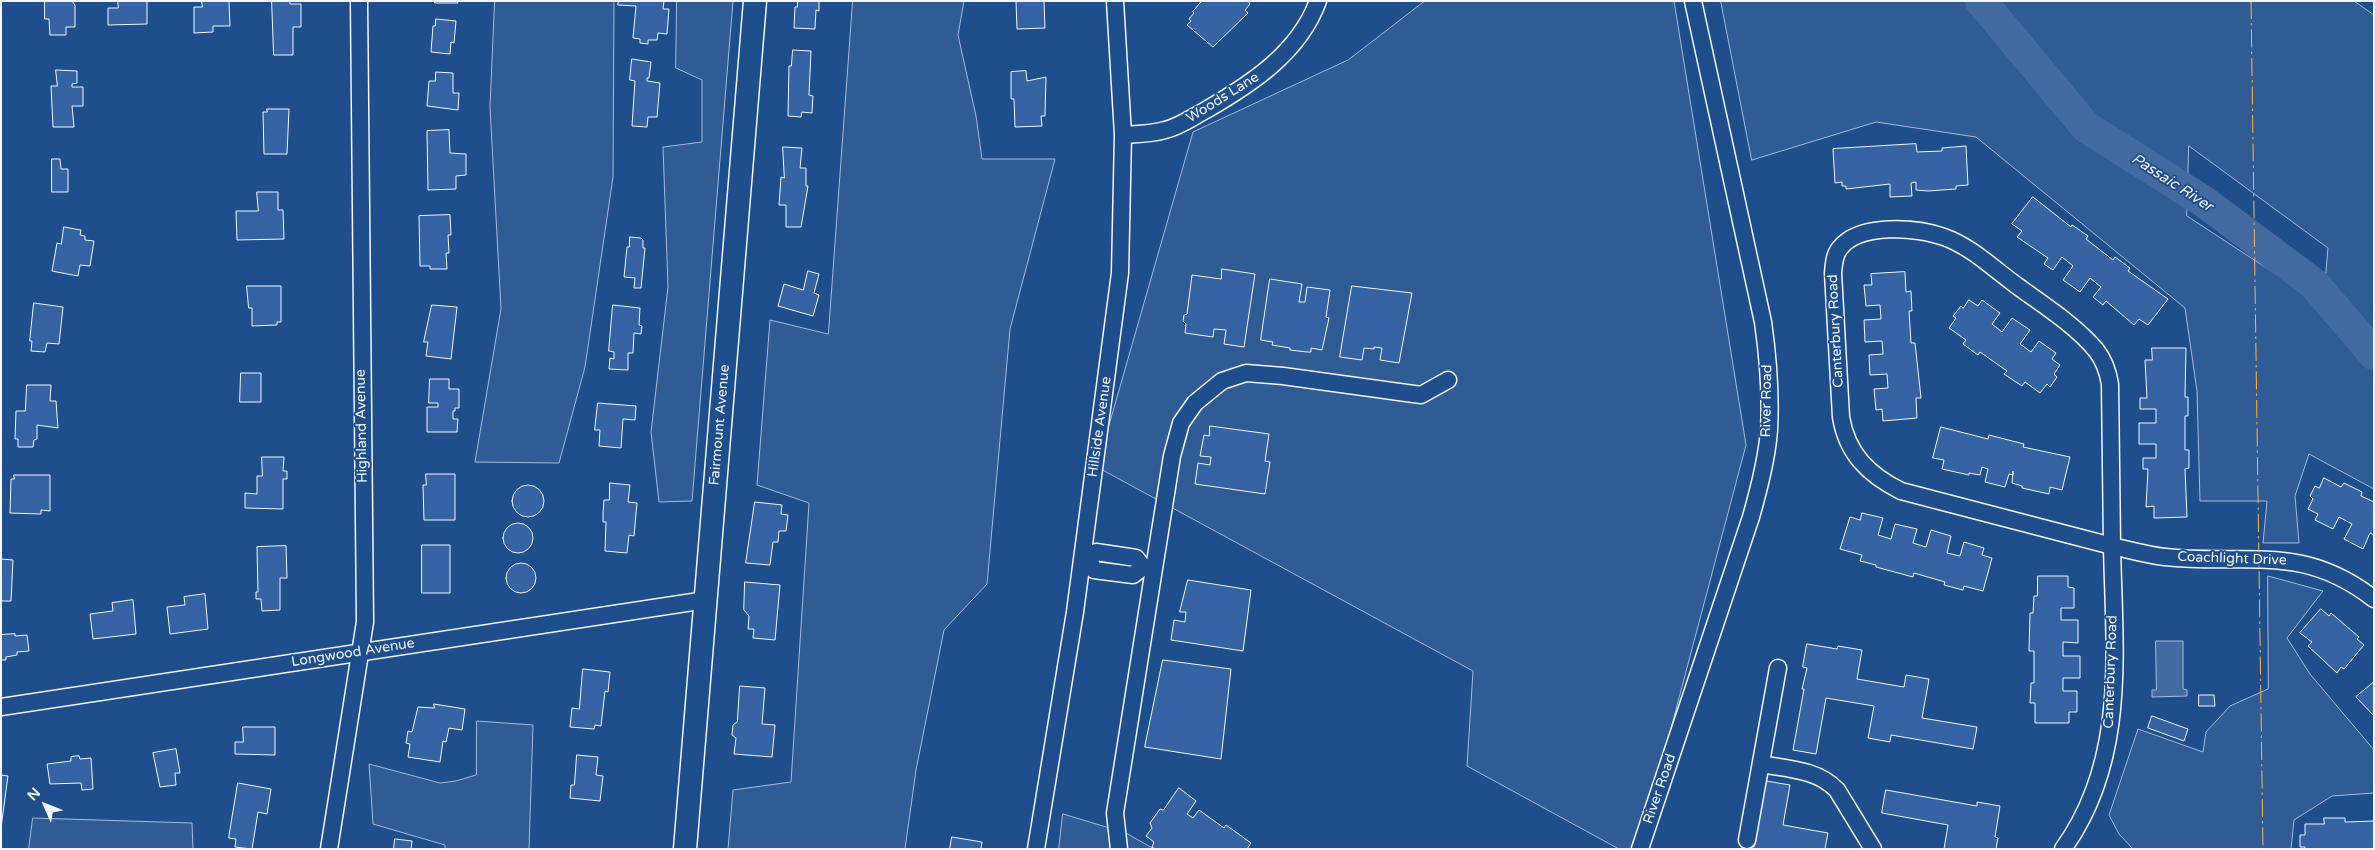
<!DOCTYPE html>
<style>
body{margin:0}
#map{position:relative;width:2375px;height:850px;overflow:hidden;background:#1f4e8c;font-family:"Varela Round",sans-serif}
canvas{display:block}
.frame{position:absolute;inset:0;border:2px solid #f2f6ff;pointer-events:none}
.north{position:absolute;left:20px;top:780px;width:50px;height:50px;-webkit-text-stroke:4px #1f4e8c;paint-order:stroke;rotate:314deg;font-size:14px;font-weight:700;line-height:20px;text-align:center;color:#f2f6ff}
.north::after{content:'';display:block;margin:auto;width:18px;height:22px;background:#f2f6ff;clip-path:polygon(50% 0,100% 100%,50% 72%,0 100%)}
</style>
<div id="map">
<canvas width="2375" height="850"></canvas>
<div class="frame"></div>
<div class="north">N</div>
</div>
<script>
const ctx = document.querySelector('canvas').getContext('2d');
ctx.lineJoin = 'round';
function fillPath(path, color) { ctx.fillStyle = color; ctx.fill(path, 'evenodd'); }
function trace(path, color, width, dash) { ctx.strokeStyle = color; ctx.lineWidth = width; ctx.lineCap = dash ? 'butt' : 'round'; ctx.setLineDash(dash || []); ctx.stroke(path); }
function label(font, color, halo, rows, align = 'center') {
  ctx.font = font + ' "Varela Round",sans-serif'; ctx.lineWidth = 4; ctx.setLineDash([]); ctx.textBaseline = 'middle'; ctx.strokeStyle = halo; ctx.fillStyle = color; for (const [text, x, y, turn = 0] of rows) {
    ctx.save(); ctx.translate(x, y); ctx.rotate((+turn || 0) * Math.PI / 180); ctx.textAlign = isNaN(turn) ? turn : align; if (halo) ctx.strokeText(text, 0, 0); ctx.fillText(text, 0, 0); ctx.restore();
  }
}
const green = new Path2D(`
 M495,1H614L613,177L585,367L559,463L475,462L501,309L490,107Z
 M677,1H733L692,501L659,502L651,432L668,287L663,147L702,142V80L676,68Z
 M853,1H964L958,35L976,116L982,159H1055L1010,329L987,584L944,630L916,770L905,849H728L733,790L791,782L809,503L757,485L770,320L828,334Z
 M1425,1H1674L1746,445L1639,849H1619L1467,766L1473,671L1097,467L1193,132L1348,60Z
 M1721,1H2354L2374,15V489L2309,454L2295,496L2299,543H2263L2267,501H2200L2197,391L2185,308L1976,137L1876,122L1752,160ZM2189,146L2328,248L2323,305L2187,216Z
 M2268,576L2323,591L2287,638L2310,674L2374,750V793L2332,796L2294,820L2291,849H2133L2119,834L2109,815L2138,729L2203,752L2206,732L2230,706L2268,689Z
 M477,721L533,725L529,849H445V845L373,824L369,764L440,783L456,781L476,775Z
 M1063,814L1126,833L1154,849H1059Z
 M33,818L192,823L193,849H29Z`);
fillPath(green, '#305b95');
trace(green, '#a8bbd7', 1);
const water = new Path2D(`
 M2156,641H2183V689L2187,690V696L2152,697V690H2156Z`);
fillPath(water, '#446ba0');
trace(water, '#a8bbd7', 1);
trace(new Path2D(`
 M1981,1L2086,127L2203,201L2314,284L2374,354`), '#446ba0', 32);
const building = new Path2D(`
 M45,1H72L75,5V27H66V35H50L49,19H45Z
 M118,1H147V24L108,25V8H118Z
 M202,1H229L230,26H213V32L194,33V7H202Z
 M272,1H290V4H301V27H293V55H274Z
 M435,1H457L458,3H435Z
 M619,1H664L663,9H669L667,34L658,33L657,40H648V44L640,43V39L633,38L636,6L618,5Z
 M798,1H819V11L816,10L815,29L794,28L795,7H797Z
 M1009,1H1044L1045,28L1017,29L1016,2Z
 M1202,1H1248L1250,4L1245,10L1248,13L1213,47L1187,25L1191,21L1189,19L1194,13L1193,12Z
 M436,19L456,21L454,43L451,42L450,54L431,52L433,26H435Z
 M793,50L811,51L809,95L813,96L812,113L802,112L801,117L788,116L789,66H791Z
 M632,59L651,62L649,78H647V81L660,83L657,117H648L647,127L632,126L635,81L630,80Z
 M56,70L77,71V83L72,84V87H83V106H72L74,127H53L51,86H57Z
 M1026,71L1027,81L1046,77L1045,116H1041L1042,126L1015,127L1014,99H1011V72Z
 M436,72L453,73V93H459L458,110L427,106L429,81H435Z
 M267,109H289L287,154H264L263,112H267Z
 M449,130L450,153L466,154V175L456,176V189L428,190L427,131Z
 M1916,144L1917,152L1942,151V148L1966,146L1968,185L1956,186V189L1928,191L1916,190V182L1911,183L1912,196L1890,197V184L1846,189V186H1842V182L1835,183L1833,149Z
 M783,147L802,148L800,168H806V186H808L801,227H786V205H779L781,177L784,178Z
 M52,159H60L61,169H68V192H52Z
 M257,192H278V210H283L284,239L237,240L236,211H258Z
 M2033,197L2071,227L2072,225L2088,236L2086,239L2113,260L2115,257L2130,268L2128,271L2168,299L2148,325L2139,319L2134,325L2106,301L2103,305L2093,297L2101,287L2090,278L2080,292L2063,280L2073,266L2062,257L2053,270L2044,264L2048,258L2017,237L2022,231L2012,224Z
 M450,215L451,235H448L449,253H446L447,269H430V266H420L419,216Z
 M64,227L81,230L80,235L85,236V240L94,241L90,266L80,265L78,276L52,271L57,243L61,244Z
 M630,237L641,238L643,240V248H645L641,288H634L635,278L624,277L627,247H629Z
 M1222,269L1255,274L1244,347L1224,344L1226,330L1214,329L1213,337L1185,333L1186,324L1183,321L1184,315L1187,314L1192,275L1221,279Z
 M808,271L819,274L814,293L819,295L813,316L778,306L784,284L803,290Z
 M1905,272L1906,292L1911,291L1912,311H1909L1911,343H1915L1921,398H1916L1917,418L1883,421L1882,409L1876,410L1874,389L1888,388L1887,374L1870,375L1869,355L1883,354L1882,341L1865,342L1864,320L1881,319L1880,305L1866,306L1864,285H1872L1871,274Z
 M1270,279L1302,284L1299,302H1305L1307,287L1330,290L1326,317L1329,318L1322,350L1311,348V352H1307L1290,350V348L1272,345L1273,342L1261,340Z
 M247,286H281V322H277V325L252,326V308H249Z
 M1352,286L1412,293L1399,363L1380,360L1382,348L1374,347V349L1364,348L1362,360L1340,357Z
 M1969,300L1978,306L1982,300L2000,313L1992,324L2002,332L2012,318L2030,330L2020,344L2031,352L2039,341L2056,353L2052,359L2060,365L2054,374L2057,377L2050,387L2047,384L2040,393L2025,382L2022,386L2004,374L2007,371L1980,352L1978,355L1963,344L1966,340L1949,328L1956,318L1953,316L1961,306L1963,308Z
 M34,303L63,307L59,344L47,343L45,352L31,351L32,341H30Z
 M432,305L457,307L451,359L426,356L428,342H424Z
 M613,305L640,308L639,325L642,326L641,334L634,333L633,353H628V370L609,369L610,358L614,359V352L609,351Z
 M2152,348H2186L2185,397H2188V416H2185V450H2189V468L2185,469L2187,517L2154,518V506L2146,507L2148,469H2143V458H2156V444H2139V423H2156V409H2140V398H2147L2145,360H2152Z
 M241,373H261V402H240Z
 M430,379H449V389H459V408H455V411H453V419H458L457,432H427V407H438V403H429Z
 M27,385H51L50,401H56L58,428L37,425V439L34,440L33,447H18V439H15L16,411H25Z
 M598,403L636,406L635,420L623,419L621,448L599,446L600,430H595Z
 M1210,426L1269,434L1265,461L1270,462L1265,494L1195,484L1198,463L1210,465L1211,457L1200,456L1204,435L1209,436Z
 M1941,427L1988,439L1989,435L2024,444L2023,447L2070,457L2062,490L2050,487L2049,494L2022,488V486L2012,483L2013,471V475L2009,474L2005,487L1985,482L1988,469L1982,467L1980,475L1969,473V475L1942,469L1944,460L1933,458Z
 M262,457H284L283,471H287V479H283V509L245,508V493L257,494V476H262Z
 M426,474H455V520H424L423,485H426Z
 M14,475H50V511L41,510V514L10,513L11,479H14Z
 M2324,478L2341,487L2344,483L2362,492L2361,496L2374,502V535L2370,533L2363,549L2344,539L2352,524L2339,517L2333,529L2315,520L2318,514L2308,509L2313,499L2310,496L2315,486L2319,488Z
 M610,483L630,485L628,502L637,503L634,536L629,535L627,553L605,551L606,522H603V513L604,500H609Z
 M512 501a16 16 0 1 1 32 0a16 16 0 1 1-32 0Z
 M755,502L782,505L781,514L788,515L786,531H779L778,542H773L770,565L746,563Z
 M1862,513L1883,518L1878,535L1891,539L1895,524L1917,529L1913,543L1926,547L1931,530L1951,536L1947,553L1960,556L1964,542L1984,548L1982,555L1992,558L1983,591L1964,586L1963,590L1944,585L1945,582L1914,573L1913,577L1876,567V565L1860,561L1862,555L1840,549L1850,517L1860,520Z
 M503 538a15 15 0 1 1 30 0a15 15 0 1 1-30 0Z
 M422,545H450V593H422Z
 M286,546L287,578H280V610L262,611L261,599H256V592H258L257,547Z
 M1,559L13,560L11,601H1Z
 M506 578a15 15 0 1 1 30 0a15 15 0 1 1-30 0Z
 M2038,576H2068V587L2074,588V608H2061V620H2078V643L2063,642V656H2080V678H2063V691H2077V712H2069V723H2035V703H2030L2031,683H2034V651H2029L2030,613H2033L2034,596H2037Z
 M1188,580L1251,590L1243,651L1171,640L1174,620L1185,622L1186,612H1180Z
 M745,582L780,585L775,640L753,638L754,629H748L749,616L744,610Z
 M205,594L208,629L170,634L167,607L185,605L184,597Z
 M133,600L136,634L93,639L90,614L113,611L112,603Z
 M2321,609L2329,616L2331,613L2359,637L2357,639L2364,645L2344,669L2341,667L2337,673L2308,646L2312,642L2300,633Z
 M15,634V636L27,635L29,651L17,652V655L6,657V660H1V635Z
 M1807,644L1837,649L1838,646L1862,650L1857,679L1904,687L1906,675L1929,679L1922,718L1977,727L1973,749L1891,735L1890,742L1868,738L1874,706L1826,698L1816,754L1793,750L1804,689H1802L1807,668L1803,667Z
 M1163,660L1231,669L1221,759L1145,747Z
 M583,669L610,672L608,692L605,691L601,726L595,725L594,729L570,727L572,708L579,709Z
 M2374,682V716L2356,697Z
 M740,686L765,688L762,724L775,725L772,757L734,754L736,738L732,735L733,725L737,722Z
 M2199,695H2214L2215,706H2199Z
 M434,704L465,709L462,730L449,728L446,742L443,741L440,762L408,757L410,744L406,743L408,731L412,732L418,707L434,708Z
 M2152,716L2188,729L2184,741L2148,728Z
 M243,727H275V755L235,754V742H243Z
 M176,749L180,773H175L176,785L160,787L153,753Z
 M577,755L598,757L596,775L603,776L600,801L570,798L571,785H574Z
 M79,756L80,759L91,758L93,789L82,790L81,783L50,784L47,764L71,761V757Z
 M1,775L8,776L1,828Z
 M1766,781L1790,785L1783,825L1828,833L1825,849H1750L1751,846L1754,847L1756,839L1754,838Z
 M238,783L271,789L267,814L258,812L252,849L235,847L236,839L229,838Z
 M1179,788L1196,801L1187,814L1193,818L1199,810L1224,828L1226,825L1251,843L1247,849H1155L1152,847L1154,842L1146,836L1152,828L1150,823L1160,809L1163,810Z
 M1886,790L1977,806V802L2000,806L1995,837L1998,838L1996,849H1944L1948,825L1882,813Z
 M2324,818H2345V822L2374,821V849H2305V847H2300V835H2305V824H2324Z
 M952,837L982,842L981,849H950Z
 M395,839L412,841L411,849H394Z`);
fillPath(building, '#3563a3');
trace(building, '#f2f6ff', 1);
const street = new Path2D(`
 M1123,135C1137,134 1152,134 1165,130C1179,127 1193,117 1206,110C1251,84 1299,53 1318,1
 M1089,560L1096,552L1136,558L1143,567L1153,569
 M1089,560L1094,570L1133,575L1143,567
 M1,707L706,600
 M1761,764C1787,769 1817,769 1837,790L1873,849
 M1747,840L1778,668
 M329,849L365,622L359,1
 M1036,849L1075,612L1120,273L1123,135L1115,1
 M1119,849L1115,813L1172,456L1181,423L1195,403L1222,381L1246,373L1283,376L1421,395L1448,380
 M1640,849L1751,517C1759,489 1767,459 1769,430C1771,394 1768,357 1763,322L1693,1
 M2063,849C2128,759 2114,650 2112,546L2110,384C2108,372 2104,360 2096,350C2074,324 2043,305 2016,285C1994,269 1970,246 1944,237C1917,227 1859,223 1840,248C1834,255 1834,264 1833,273L1841,417C1847,454 1869,475 1901,491L2112,546C2130,550 2147,555 2165,557C2246,566 2301,542 2374,599`);
const secondary = new Path2D(`
 M685,849L755,1`);
trace(street, '#f2f6ff', 19);
trace(secondary, '#f2f6ff', 25);
trace(street, '#1f4e8c', 16);
trace(secondary, '#1f4e8c', 22);
trace(new Path2D(`
 M2251,1L2263,849`), '#ffb74d', 1, [18, 4, 2.5, 4]);
label('14px', '#f2f6ff', '#1f4e8c', [
 ["Woods Lane",1223,98,-32],
 ["Canterbury Road",1836,331,-93],
 ["River Road",1767,401,-89],
 ["Fairmount Avenue",720,425,-85],
 ["Highland Avenue",362,426,-91],
 ["Hillside Avenue",1100,427,-82],
 ["Coachlight Drive",2232,559,2],
 ["Longwood Avenue",353,653,-9],
 ["Canterbury Road",2111,672,-88],
 ["River Road",1660,789,-71]
]);
label('italic 15px', '#f2f6ff', '#1f4e8c', [
 ["Passaic River",2172,183,33]
]);
</script>
